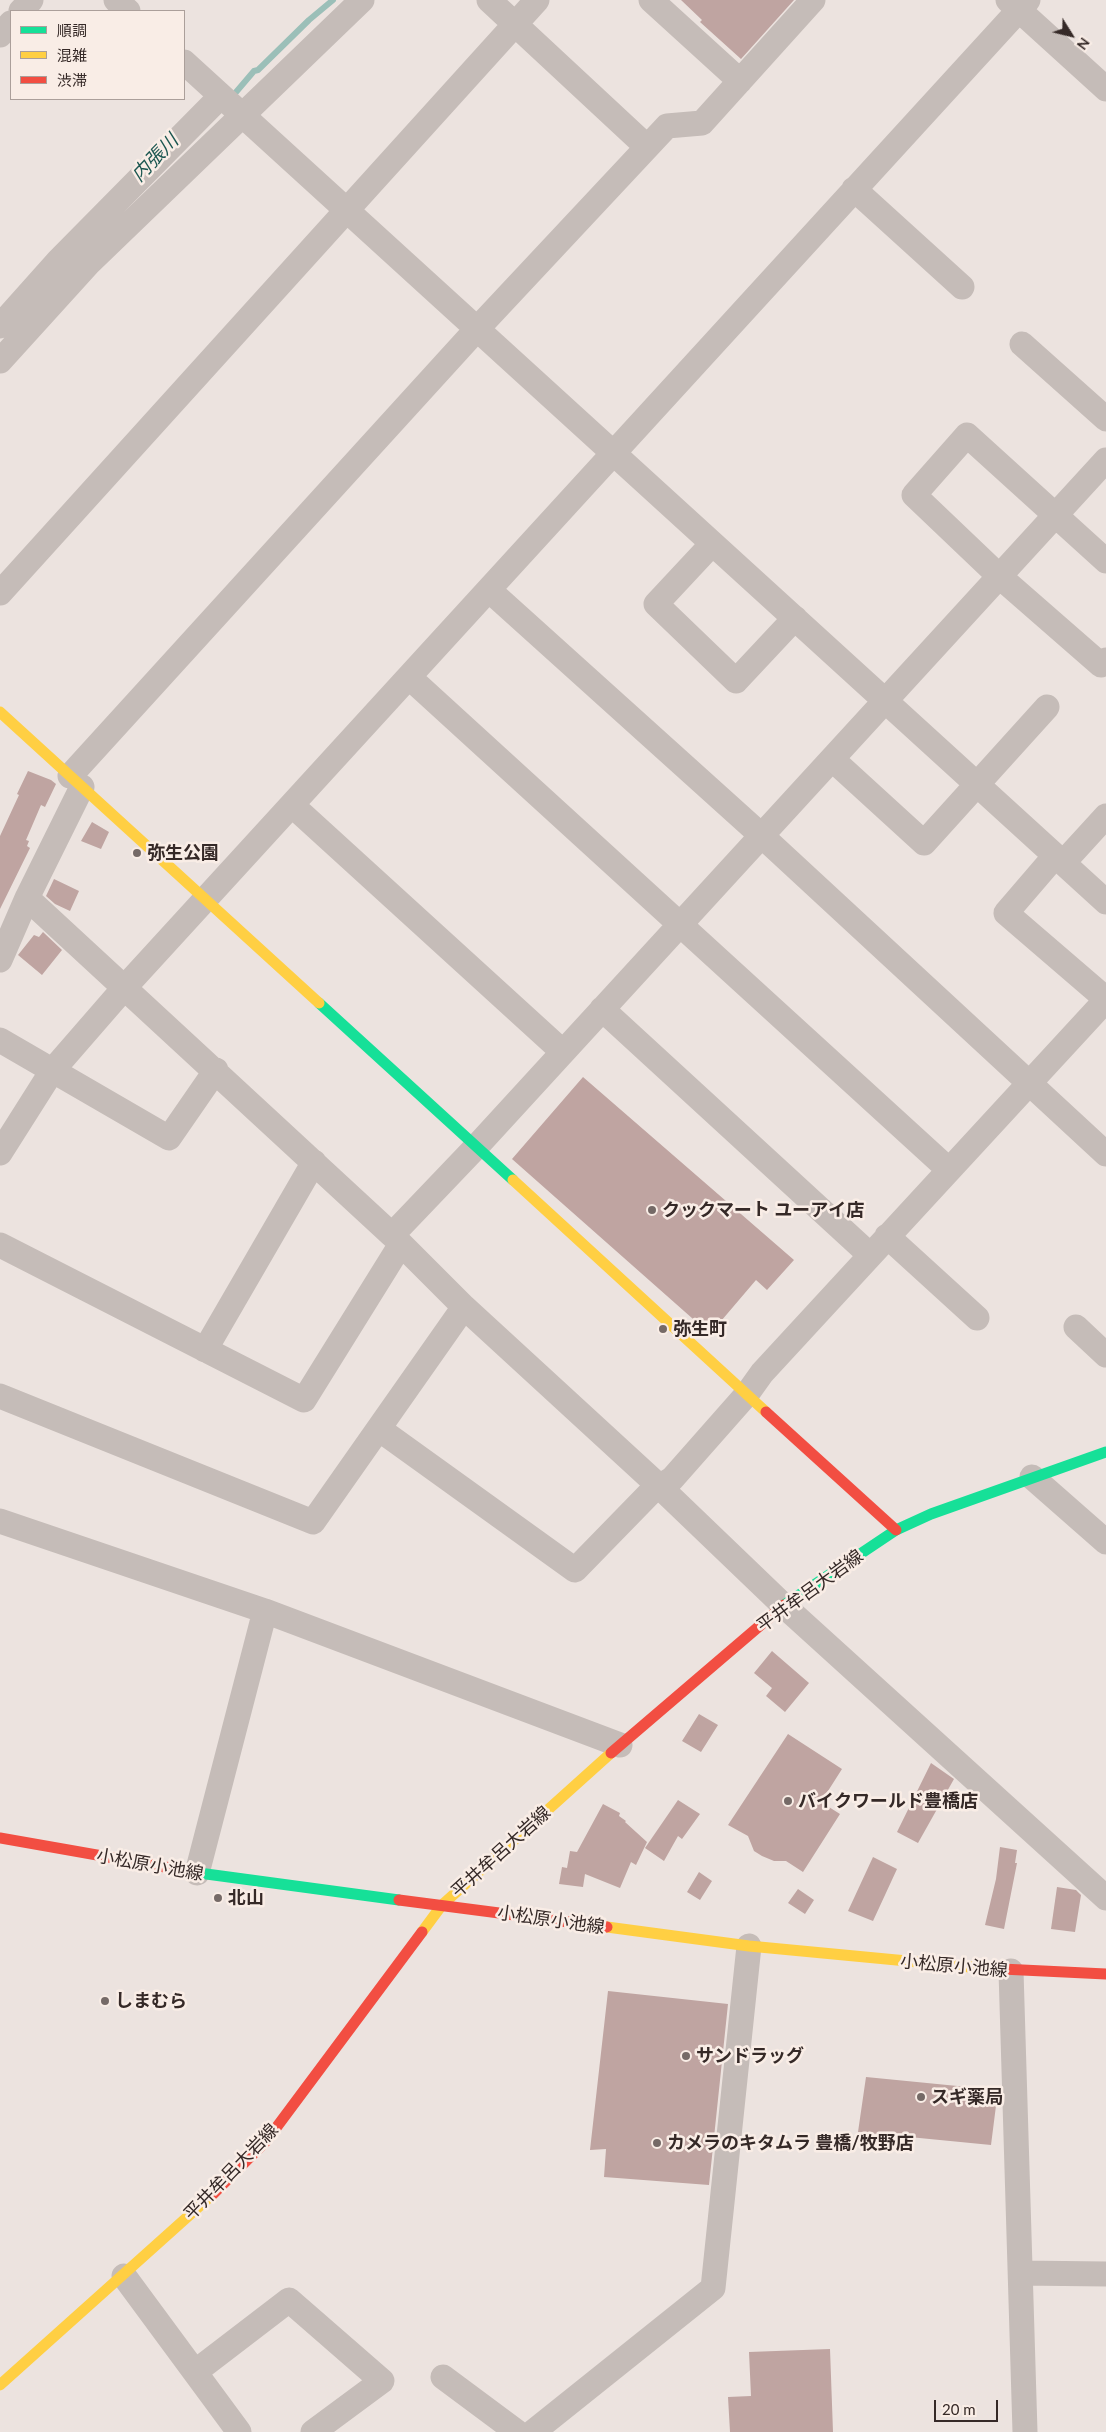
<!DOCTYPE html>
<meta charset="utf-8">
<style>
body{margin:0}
#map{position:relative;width:1106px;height:2432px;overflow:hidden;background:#ece3df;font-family:Lato,"Noto Sans JP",sans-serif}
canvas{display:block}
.legend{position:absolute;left:10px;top:10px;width:175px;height:90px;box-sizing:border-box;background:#f9ede6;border:1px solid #ab9f9a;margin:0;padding:6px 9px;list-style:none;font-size:15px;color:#352927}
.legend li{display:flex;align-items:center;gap:10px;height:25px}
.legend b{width:25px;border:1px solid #ab9f9a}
.north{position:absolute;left:1046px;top:10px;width:50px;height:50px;-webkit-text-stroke:4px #f9ede6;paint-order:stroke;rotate:126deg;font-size:14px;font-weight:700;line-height:20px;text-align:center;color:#352927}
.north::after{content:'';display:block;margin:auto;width:18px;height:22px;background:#352927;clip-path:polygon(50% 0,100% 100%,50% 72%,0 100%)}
.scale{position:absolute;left:934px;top:2400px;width:64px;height:22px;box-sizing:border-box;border:2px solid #352927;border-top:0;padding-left:6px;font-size:15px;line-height:18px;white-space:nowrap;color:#352927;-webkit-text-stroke:4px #f9ede6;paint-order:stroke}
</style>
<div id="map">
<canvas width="1106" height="2432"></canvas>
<ul class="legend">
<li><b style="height:6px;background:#16e098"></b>順調</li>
<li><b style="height:6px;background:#ffcf43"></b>混雑</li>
<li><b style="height:6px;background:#f24e42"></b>渋滞</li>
</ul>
<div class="north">N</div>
<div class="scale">20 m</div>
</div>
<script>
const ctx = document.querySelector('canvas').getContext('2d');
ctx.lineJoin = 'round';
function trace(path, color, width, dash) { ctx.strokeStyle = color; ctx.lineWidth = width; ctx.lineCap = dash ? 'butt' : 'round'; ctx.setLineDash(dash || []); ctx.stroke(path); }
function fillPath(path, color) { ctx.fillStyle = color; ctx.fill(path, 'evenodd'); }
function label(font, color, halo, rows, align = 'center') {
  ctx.font = font + ' Lato,"Noto Sans JP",sans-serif'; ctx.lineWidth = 5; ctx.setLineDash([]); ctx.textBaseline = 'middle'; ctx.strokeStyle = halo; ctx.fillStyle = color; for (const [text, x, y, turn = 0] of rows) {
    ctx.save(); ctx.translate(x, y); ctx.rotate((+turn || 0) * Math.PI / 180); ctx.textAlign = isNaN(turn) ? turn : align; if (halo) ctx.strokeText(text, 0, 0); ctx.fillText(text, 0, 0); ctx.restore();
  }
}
trace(new Path2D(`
 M231,98L254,71L258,70L309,20L333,0`), '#9bbfb8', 6);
fillPath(new Path2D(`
 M681,0H794L741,59L700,22L702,20Z
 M28,771L51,780L56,784L45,807L41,805L26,840L29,841L27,846L30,848L0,909V836L19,795L17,794Z
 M92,822L109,832L101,849L81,841Z
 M54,879L79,891L70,911L55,904L46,896Z
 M43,932L62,950L42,975L18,955L34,935L39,937Z
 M583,1077L794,1260L767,1290L756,1280L710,1334L512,1159Z
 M772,1651L809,1683L785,1712L766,1696L772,1688L754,1673Z
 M699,1714L718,1725L701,1752L682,1741Z
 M788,1734L842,1769L821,1802L840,1814L803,1872L786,1861H774L762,1856L754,1851L748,1836L728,1825Z
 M931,1763L954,1779L918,1843L897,1832Z
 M678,1800L700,1814L682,1839L678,1836L664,1861L645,1848Z
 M603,1804L620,1813L619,1816L626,1821L625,1822L647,1842L636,1865L631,1862L620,1888L585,1874L583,1887L559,1884L562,1867L567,1868L570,1851L577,1852Z
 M1000,1847L1017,1850L1015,1863H1017L1004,1929L985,1925L996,1879Z
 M873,1857L897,1869L873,1921L848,1911Z
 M699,1872L712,1881L700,1900L687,1892Z
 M1057,1887L1076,1890L1081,1895L1075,1932L1051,1929Z
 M798,1889L814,1900L805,1914L788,1903Z
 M608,1991L728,2004L709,2185L604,2177L606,2149L590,2150Z
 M866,2077L998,2090L991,2145L858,2132Z
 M830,2349L833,2432H730L728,2397L751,2396L749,2352Z`), '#bfa4a1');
trace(new Path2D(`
 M116,0L128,11
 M489,0L647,147
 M651,0L740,81
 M1008,0L1106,89
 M21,11L31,0
 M0,35L11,23
 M184,62L1106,902
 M854,189L962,287
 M0,326L58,261L221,96
 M1022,344L1106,419
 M0,361L88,264L362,0
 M712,544L656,604L736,681L795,618
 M1106,561L967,435L914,495L999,576L1101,665L1106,660
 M489,590L762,836L1106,1154
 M0,593L537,0
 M410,678L948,1169
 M832,759L924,843L1047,707
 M70,776L477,329L667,126L702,123L813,0
 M293,806L563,1052
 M1055,856L1006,913L1106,999
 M1063,863L1106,816
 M27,898L392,1235L464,1307L660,1487L783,1605L1106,1898
 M0,960L27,898L82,787
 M602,1009L870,1255
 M0,1040L169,1138L216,1070
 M0,1153L52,1071L125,987L1028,0
 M392,1235L477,1146L1106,460
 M887,1236L977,1318
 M0,1245L304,1400L401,1244
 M1076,1327L1106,1355
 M205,1350L314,1162
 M0,1396L313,1522L464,1307
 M379,1429L575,1570L651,1492L672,1479L747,1394L762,1373L1106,1000
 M1032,1477L1106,1542
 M0,1521L265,1611L620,1745
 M197,1873L265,1611
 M1011,1971L1025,2432
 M1021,2273L1106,2274
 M124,2276L239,2432
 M195,2372L289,2300L382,2381L313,2432
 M443,2377L517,2432
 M533,2432L713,2288L749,1946`), '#c5bcb8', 25);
trace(new Path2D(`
 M319,1003L513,1180
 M784,1605L896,1530L931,1514L1106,1452
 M199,1873L399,1900`), '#16e098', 11);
trace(new Path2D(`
 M0,712L319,1003
 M513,1180L766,1412
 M607,1927L749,1946L981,1968
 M422,1932L442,1905L611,1753
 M0,2385L213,2194`), '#ffcf43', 11);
trace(new Path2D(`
 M766,1412L896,1530
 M611,1753L784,1605
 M0,1838L199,1873
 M399,1900L607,1927
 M981,1968L1106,1974
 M213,2194L267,2140L422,1932`), '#f24e42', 11);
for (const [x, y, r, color] of [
 [137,853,5,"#756a67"],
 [652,1210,5,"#756a67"],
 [663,1329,5,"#756a67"],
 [788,1801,5,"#756a67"],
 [218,1898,5,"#756a67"],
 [105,2001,5,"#756a67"],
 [686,2056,5,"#756a67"],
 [921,2097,5,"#756a67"],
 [657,2143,5,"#756a67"]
]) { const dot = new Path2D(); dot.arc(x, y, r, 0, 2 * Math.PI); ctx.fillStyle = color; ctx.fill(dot); trace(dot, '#f9ede6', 2); }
label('bold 18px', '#352927', '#f9ede6', [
 ["弥生公園",147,853],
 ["クックマート ユーアイ店",662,1210],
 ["弥生町",673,1329],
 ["バイクワールド豊橋店",798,1801],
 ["北山",228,1898],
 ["しまむら",115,2001],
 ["サンドラッグ",696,2056],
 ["スギ薬局",931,2097],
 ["カメラのキタムラ 豊橋/牧野店",667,2143]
], 'left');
label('18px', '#352927', '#f9ede6', [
 ["平井牟呂大岩線",810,1591,-36],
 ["平井牟呂大岩線",501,1852,-42],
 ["小松原小池線",150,1865,10],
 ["小松原小池線",551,1920,8],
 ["小松原小池線",954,1966,5],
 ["平井牟呂大岩線",231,2172,-46]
]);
label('italic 19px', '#1c5751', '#f9ede6', [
 ["内張川",155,158,-46]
]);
</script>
